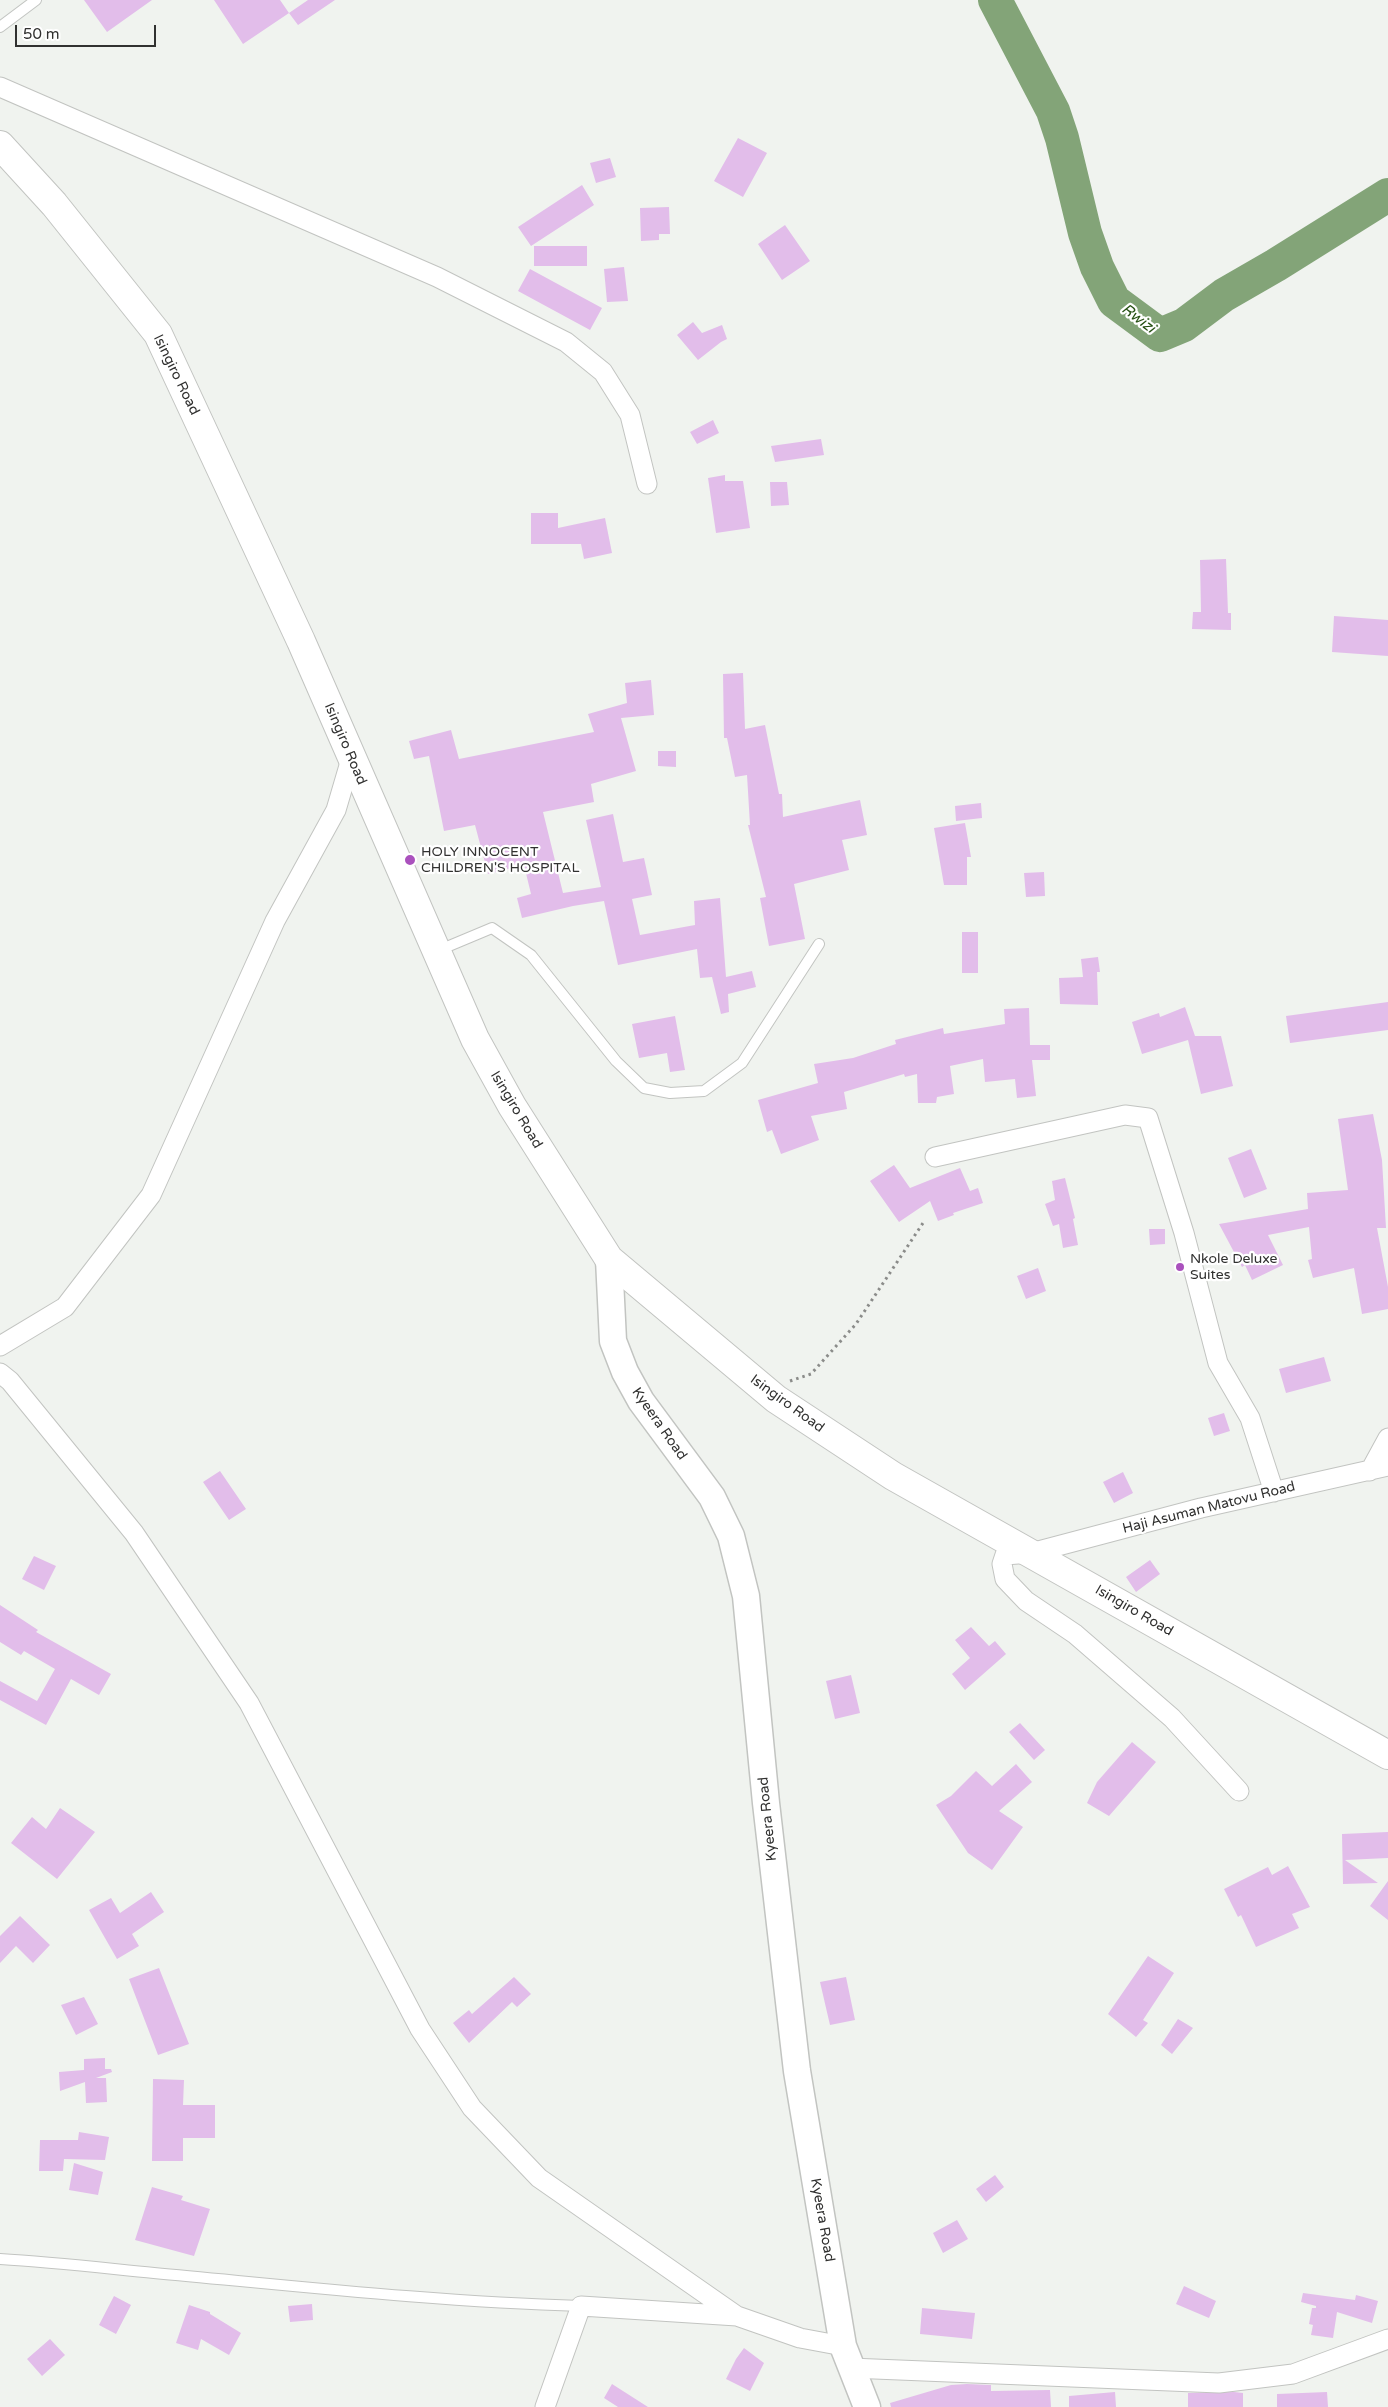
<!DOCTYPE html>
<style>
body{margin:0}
#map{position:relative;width:1388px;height:2407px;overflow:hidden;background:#f0f3ef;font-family:"Varela Round",sans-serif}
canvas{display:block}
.scale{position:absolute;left:15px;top:25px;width:141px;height:22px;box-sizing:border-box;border:2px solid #313130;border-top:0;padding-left:6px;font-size:15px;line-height:18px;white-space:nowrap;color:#313130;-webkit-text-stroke:4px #fff;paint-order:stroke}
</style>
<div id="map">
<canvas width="1388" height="2407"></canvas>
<div class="scale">50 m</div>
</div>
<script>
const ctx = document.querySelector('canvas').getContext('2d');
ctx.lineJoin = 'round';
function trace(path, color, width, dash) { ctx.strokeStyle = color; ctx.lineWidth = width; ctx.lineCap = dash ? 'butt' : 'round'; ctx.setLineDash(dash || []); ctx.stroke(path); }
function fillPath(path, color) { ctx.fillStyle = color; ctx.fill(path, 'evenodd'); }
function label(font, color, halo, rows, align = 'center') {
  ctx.font = font + ' "Varela Round",sans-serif'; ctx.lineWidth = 4.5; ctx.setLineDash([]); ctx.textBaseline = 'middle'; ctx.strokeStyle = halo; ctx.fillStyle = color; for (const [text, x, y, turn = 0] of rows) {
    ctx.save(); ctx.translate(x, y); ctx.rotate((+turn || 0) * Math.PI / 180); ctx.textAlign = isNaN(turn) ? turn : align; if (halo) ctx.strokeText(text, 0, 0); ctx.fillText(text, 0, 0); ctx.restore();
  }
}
trace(new Path2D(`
 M995,0L1053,111L1062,138L1085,233L1097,267L1114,301L1160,335L1184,325L1224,295L1276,265L1388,195`), '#83a478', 34);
fillPath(new Path2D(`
 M84,0H152L107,32Z
 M214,0H280L289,13L243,44Z
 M308,0H335L298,25L289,13Z
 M738,138L767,153L743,197L714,181Z
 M610,158L616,177L596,183L590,163Z
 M582,185L594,205L531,246L518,227Z
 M669,207L670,234H659V240L641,241L640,208Z
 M785,225L810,261L782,280L758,244Z
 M534,246H587V266H534Z
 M624,267L628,301L607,302L604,269Z
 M530,269L602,308L590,330L518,291Z
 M693,322L702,333L722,325L727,339L721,342L698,360L677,335Z
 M713,420L719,433L697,444L690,432Z
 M821,439L824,455L775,462L771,446Z
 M725,475V481H743L750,528L716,533L708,478Z
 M770,482H787L789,505L771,506Z
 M531,513H558V528L605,518L612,553L584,559L581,544H531Z
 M1226,559L1228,613H1231V630L1192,629L1193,612H1201L1200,560Z
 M1334,616L1388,620V656L1332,652Z
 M743,673L745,729L765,725L779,794H782L783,817L860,800L867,835L842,840L849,870L794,884L805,939L769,946L760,898L766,897L748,825H750L747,775L735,777L727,738H724L723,674Z
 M651,680L654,715L621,718L636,771L591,784L594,802L543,812L563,893L601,887L586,820L613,814L623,862L644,858L652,895L632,899L640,935L695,925L694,901L720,898L726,977L752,971L756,987L728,994L729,1012L721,1014L712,977L700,978L697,949L618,965L604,901L573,906L522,918L517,898L531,894L524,865L488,874L475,825L444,831L429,756L414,759L409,741L451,730L459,759L594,732L588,714L627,703L625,683Z
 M658,751H676V767L658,766Z
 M981,803L982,818L956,821L955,806Z
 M965,823L971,857H967V885H944L934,828Z
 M1044,872L1045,896L1026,897L1024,873Z
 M962,932H978V973H962Z
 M1098,957L1100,972H1097L1098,1005L1060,1004L1059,978L1083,977L1081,959Z
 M1388,1002V1030L1290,1043L1286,1016Z
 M1185,1007L1195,1036H1221L1233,1086L1201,1094L1188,1040L1142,1054L1132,1022L1159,1013L1160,1017Z
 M1029,1008L1030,1045H1050V1060H1032L1036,1096L1017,1098L1015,1079L985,1082L983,1059L950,1066L954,1094L937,1097L936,1103H918L917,1074L905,1077L904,1074L844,1092L847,1109L811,1116L819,1140L781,1154L772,1130L767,1132L758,1100L818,1083L814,1064L853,1058L896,1044L895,1040L943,1028L944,1034L1005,1024L1004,1009Z
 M675,1016L685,1070L670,1072L667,1053L639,1058L632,1024Z
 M1373,1114L1382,1160L1386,1228H1377L1388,1287V1309L1362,1314L1354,1268L1313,1278L1308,1260L1312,1259L1309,1227L1268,1235L1283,1265L1252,1280L1245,1265L1242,1267L1219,1224L1308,1209L1307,1193L1348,1190L1338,1119Z
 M1251,1149L1267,1189L1244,1198L1228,1158Z
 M894,1165L910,1188L960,1168L970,1191L978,1188L983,1203L953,1213L954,1215L938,1221L930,1201L899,1222L870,1181Z
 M1065,1178L1075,1218L1073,1219L1078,1245L1063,1248L1059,1224L1053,1226L1045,1204L1055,1200L1052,1181Z
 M1149,1229H1165V1244L1150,1245Z
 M1038,1268L1046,1291L1026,1299L1017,1276Z
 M1324,1357L1331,1381L1286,1393L1279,1369Z
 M1224,1413L1230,1431L1214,1436L1208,1418Z
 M220,1471L246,1509L229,1520L203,1482Z
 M1123,1472L1133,1493L1114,1503L1103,1482Z
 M34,1556L56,1566L44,1590L22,1579Z
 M1150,1560L1160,1574L1136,1592L1126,1577Z
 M0,1605L38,1630L36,1632L111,1674L99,1695L71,1679L46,1725L0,1700V1681L37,1701L55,1669L24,1651L21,1655L0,1642Z
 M971,1627L989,1646L995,1641L1006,1654L965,1690L952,1674L970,1658L955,1640Z
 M851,1675L860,1713L835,1719L826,1681Z
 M1020,1723L1045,1750L1034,1760L1009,1732Z
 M1132,1742L1156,1762L1109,1816L1087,1803L1097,1782Z
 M1016,1764L1032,1782L999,1811L1023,1827L992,1870L968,1853L936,1805L951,1796L976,1771L992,1786Z
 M60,1808L95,1832L57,1879L11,1843L32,1817L46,1829Z
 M1388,1832V1858L1345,1860L1378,1883L1343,1884L1342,1834Z
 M1288,1866L1310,1907L1292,1914L1299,1928L1256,1947L1241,1915L1238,1917L1224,1889L1268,1867L1272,1875Z
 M1388,1881V1920L1370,1906Z
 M151,1892L164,1912L132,1934L139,1946L117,1959L89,1910L111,1898L120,1913Z
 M20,1916L50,1945L33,1963L16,1946L0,1963V1936Z
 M1148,1956L1174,1973L1143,2020L1148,2023L1136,2037L1108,2014Z
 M159,1968L189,2044L158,2055L129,1979Z
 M514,1977L531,1994L517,2007L512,2002L469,2043L453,2023L469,2010L472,2014Z
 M846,1977L855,2020L830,2025L820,1982Z
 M84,1997L98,2024L76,2035L61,2005Z
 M1178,2019L1193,2028L1172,2054L1161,2045Z
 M105,2058V2069H111L112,2072L96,2078H106L107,2102L86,2103L85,2082L60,2091L59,2072L84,2070V2059Z
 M153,2079L184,2080L183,2105H215V2138H183V2161H152Z
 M79,2132L109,2137L105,2160L64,2159L63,2171H39L40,2140H78Z
 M74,2163L103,2172L98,2195L69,2190Z
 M995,2175L1004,2187L986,2202L976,2189Z
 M152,2187L183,2196L181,2200L210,2209L194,2256L135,2240Z
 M957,2220L968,2239L943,2253L933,2233Z
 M1184,2286L1216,2301L1209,2318L1176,2304Z
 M1303,2293L1355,2300L1356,2295L1378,2301L1372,2323L1337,2312L1333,2338L1311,2335L1313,2325L1309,2324L1312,2308H1316V2306L1301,2302Z
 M114,2296L131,2305L116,2334L99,2325Z
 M312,2304L313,2320L290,2322L288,2306Z
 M189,2305L210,2312V2314L241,2333L229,2355L201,2339L198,2350L176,2343Z
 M922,2308L975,2313L972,2339L920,2334Z
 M50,2339L65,2355L42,2376L27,2359Z
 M744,2348L764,2363L750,2391L726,2379L736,2359Z
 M612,2384L648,2407H618L604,2398Z
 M967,2384L991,2385V2391L1050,2390L1051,2407H891L890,2403L951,2385Z
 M1115,2392L1116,2407H1069V2396Z
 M1234,2392L1243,2393V2407H1188V2393Z
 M1327,2392L1328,2407H1277V2394Z`), '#e2bdea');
const service = new Path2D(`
 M0,27L36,0
 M437,951L492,928L531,955L616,1061L644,1088L670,1093L704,1091L742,1063L819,944
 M0,2259C52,2262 103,2268 154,2273C296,2286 439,2302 581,2306`);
const minor = new Path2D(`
 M0,87L437,277L566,342L603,372L630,415L647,484
 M935,1157L1125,1115L1148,1118L1184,1233L1218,1363L1250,1418L1274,1492
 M0,1346L65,1307L151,1195L275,921L336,810L351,759
 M0,1373L10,1381L134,1533L249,1703L420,2029L472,2108L539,2178L737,2316L800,2338L843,2346
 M1370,1471L1388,1438
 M1239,1791L1172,1718L1075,1634L1026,1601L1005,1579L1002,1564L1005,1555L1031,1553L1201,1508L1388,1466
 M850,2368L1219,2383L1293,2374L1388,2339
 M545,2407L581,2306L737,2316`);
const secondary = new Path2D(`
 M609,1259L613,1341L625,1372L641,1401L712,1497L731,1536L746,1596L766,1803L797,2071L843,2346L867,2407`);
const primary = new Path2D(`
 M0,145L54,204L158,334L301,641L475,1039L512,1106L609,1259L776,1399L893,1476L1388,1755`);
trace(service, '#c2c4c1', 12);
trace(minor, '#c2c4c1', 21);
trace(secondary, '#c2c4c1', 29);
trace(primary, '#c2c4c1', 30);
trace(new Path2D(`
 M790,1381L811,1374L856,1324L923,1223`), '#8b8c8a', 3, [2.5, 4]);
trace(service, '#fff', 10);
trace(minor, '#fff', 19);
trace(secondary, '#fff', 26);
trace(primary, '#fff', 28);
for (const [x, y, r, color] of [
 [410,860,6,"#aa51bd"],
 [1180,1267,5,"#aa51bd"]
]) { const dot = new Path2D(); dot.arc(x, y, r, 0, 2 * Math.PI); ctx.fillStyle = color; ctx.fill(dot); trace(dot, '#fff', 2); }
label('14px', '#313130', '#fff', [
 ["Isingiro Road",176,375,64],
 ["Isingiro Road",345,744,67],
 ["Isingiro Road",516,1110,59],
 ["Isingiro Road",787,1404,36],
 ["Kyeera Road",659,1424,55],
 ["Haji Asuman Matovu Road",1209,1508,-14],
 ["Isingiro Road",1134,1611,30],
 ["Kyeera Road",768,1819,-96],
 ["Kyeera Road",822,2220,80]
]);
label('14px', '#313130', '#fff', [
 ["HOLY INNOCENT",421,852],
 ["CHILDREN'S HOSPITAL",421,868],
 ["Nkole Deluxe",1190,1259],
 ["Suites",1190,1275]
], 'left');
label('italic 15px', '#255012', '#fff', [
 ["Rwizi",1138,319,37]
]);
</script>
